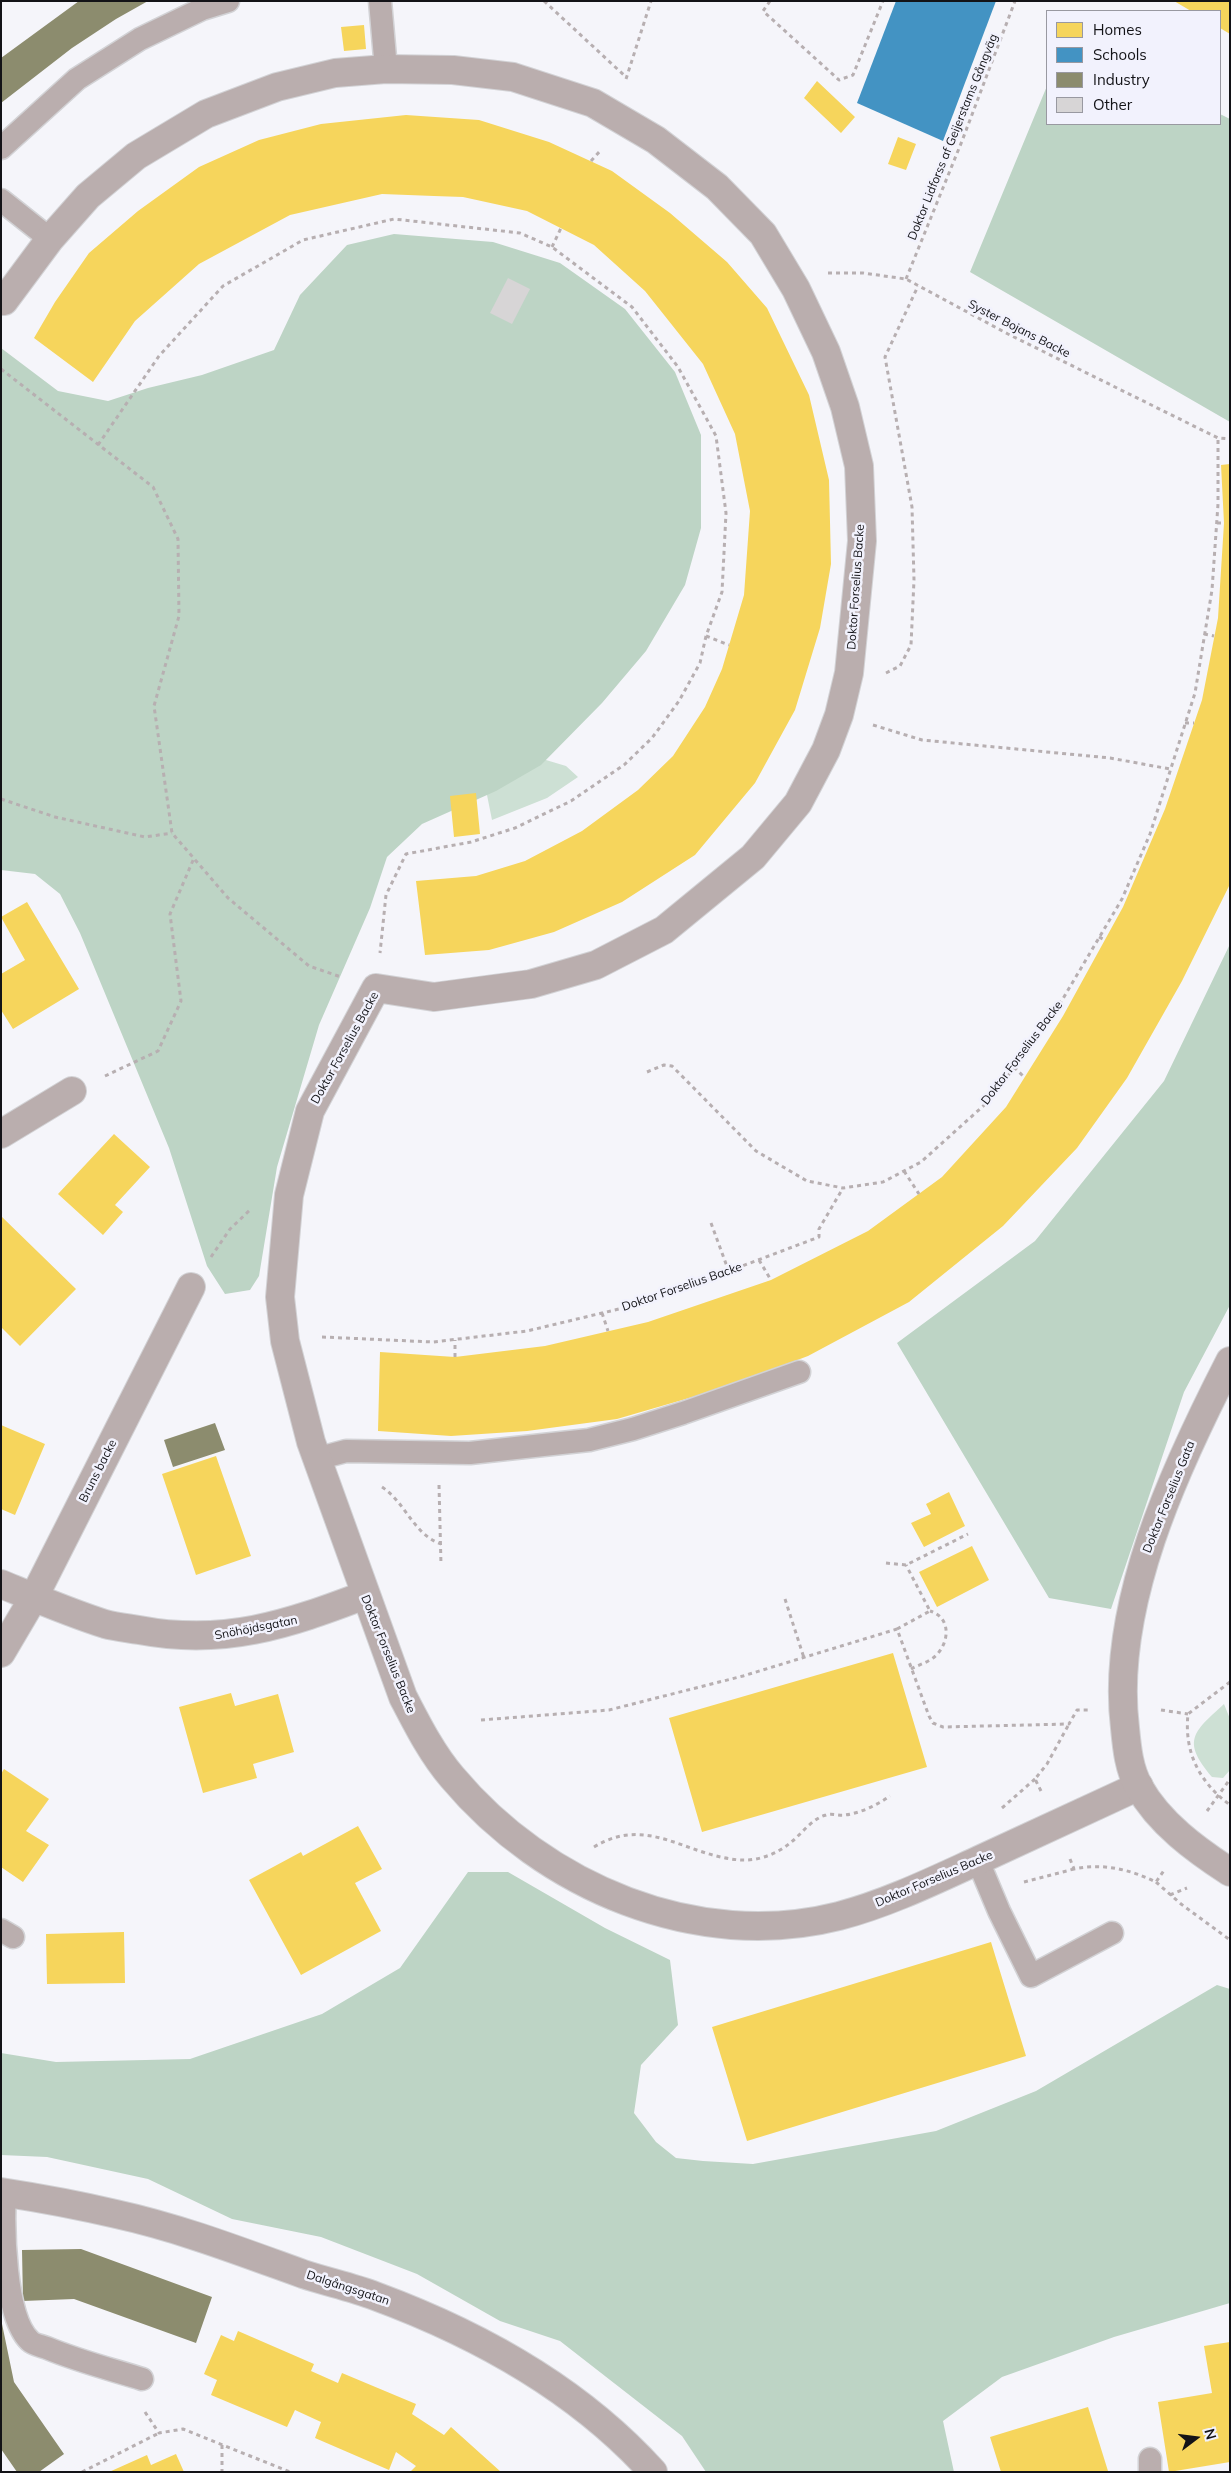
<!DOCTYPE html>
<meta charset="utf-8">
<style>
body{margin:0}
#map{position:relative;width:1231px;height:2473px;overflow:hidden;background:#f5f5fa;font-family:Mulish,sans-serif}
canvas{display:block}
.frame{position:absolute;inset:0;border:2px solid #131317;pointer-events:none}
.legend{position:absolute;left:1046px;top:10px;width:175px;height:115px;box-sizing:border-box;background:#f2f2fd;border:1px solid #9999a1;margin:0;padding:6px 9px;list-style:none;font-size:15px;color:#131317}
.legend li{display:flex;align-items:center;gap:10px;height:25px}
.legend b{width:25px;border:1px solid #9999a1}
.north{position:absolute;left:1171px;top:2413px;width:50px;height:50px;-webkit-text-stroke:4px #f2f2fd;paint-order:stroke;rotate:75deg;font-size:14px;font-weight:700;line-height:20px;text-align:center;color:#131317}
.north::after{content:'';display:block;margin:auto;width:18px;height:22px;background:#131317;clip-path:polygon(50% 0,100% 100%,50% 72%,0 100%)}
</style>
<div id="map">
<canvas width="1231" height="2473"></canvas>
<div class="frame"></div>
<ul class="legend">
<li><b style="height:14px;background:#f6d55c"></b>Homes</li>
<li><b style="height:14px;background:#4393c3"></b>Schools</li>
<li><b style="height:14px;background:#8c8c6e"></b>Industry</li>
<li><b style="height:14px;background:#d7d5d6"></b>Other</li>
</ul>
<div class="north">N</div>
</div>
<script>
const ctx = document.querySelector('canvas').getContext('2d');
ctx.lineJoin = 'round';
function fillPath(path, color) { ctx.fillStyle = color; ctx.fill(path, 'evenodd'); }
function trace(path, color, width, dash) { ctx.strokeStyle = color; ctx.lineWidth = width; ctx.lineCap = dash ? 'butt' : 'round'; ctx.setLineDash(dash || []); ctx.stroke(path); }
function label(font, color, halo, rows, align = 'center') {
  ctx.font = font + ' Mulish,sans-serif'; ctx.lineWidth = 5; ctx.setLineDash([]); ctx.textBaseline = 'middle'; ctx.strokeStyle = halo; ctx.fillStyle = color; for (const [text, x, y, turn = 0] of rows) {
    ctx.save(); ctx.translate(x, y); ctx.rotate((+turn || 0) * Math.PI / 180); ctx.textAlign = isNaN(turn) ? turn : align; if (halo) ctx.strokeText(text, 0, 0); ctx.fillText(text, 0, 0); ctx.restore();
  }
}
fillPath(new Path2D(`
 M526,754L566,766L578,777L547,798L492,820L483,775Z
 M1224,1704L1230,1719V1770L1223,1778L1212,1777C1182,1741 1192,1733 1224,1704Z`), '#cde0d4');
fillPath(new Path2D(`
 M1047,86V124H1220V114L1230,119V422L970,272Z
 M394,234L493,242L560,263L625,309L675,372L701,435V528L685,585L646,651L602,703L541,765L496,791L422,824L387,857L370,908L319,1025L277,1167L259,1276L250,1290L225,1294L207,1266L169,1148L80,933L60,894L35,874L1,870V348L58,391L108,401L148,388L202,375L274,350L300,295L347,245Z
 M1230,944V1305L1184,1392L1111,1609L1049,1598L897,1343L1035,1241L1164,1081Z
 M468,1872H508L605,1928L670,1960L678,2025L641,2065L634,2113L656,2142L676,2158L703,2161L753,2164L936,2131L1036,2091L1217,1985L1230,1989V2303L1114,2337L1002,2377L943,2421L954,2472H706L682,2436L560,2341L500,2321L417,2274L321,2237L232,2219L148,2179L47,2157L1,2155V2053L56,2062L190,2059L322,2014L400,1968Z`), '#bdd4c5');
fillPath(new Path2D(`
 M1174,1H1230V34L1220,28V11H1191Z
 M364,25L366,49L344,51L341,27Z
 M817,81L855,117L841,133L804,98Z
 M406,115L479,120L549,142L612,171L670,213L727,262L767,308L809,395L829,480L831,564L820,628L795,710L755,783L695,855L622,902L554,932L489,950L425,955L416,881L476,876L525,861L582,831L638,790L673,756L705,707L722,669L744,595L750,511L735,434L703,364L645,291L594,245L527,211L463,197L434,196L382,194L290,215L199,264L135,321L93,382L34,338L55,302L89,253L138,211L199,167L259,140L321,124Z
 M898,137L916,144L906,170L888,164Z
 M1230,464V884L1182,981L1127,1078L1077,1148L1003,1226L909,1302L808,1356L720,1389L617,1419L527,1431L451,1436L378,1431L380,1352L455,1357L545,1346L648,1322L771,1280L868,1231L942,1177L1006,1107L1063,1016L1123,907L1165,809L1202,700L1218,618L1224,523L1221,465Z
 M476,793L480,834L454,837L450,796Z
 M27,902L79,989L13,1029L1,1010V974L25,960L1,917Z
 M114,1134L150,1167L115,1205L123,1212L103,1235L58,1194Z
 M1,1216L76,1289L20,1346L1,1327Z
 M1,1425L45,1444L15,1515L1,1509Z
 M216,1456L251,1556L196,1575L162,1474Z
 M949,1492L965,1526L924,1547L911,1523L931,1514L926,1504Z
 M972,1546L989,1580L937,1607L919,1572Z
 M893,1653L927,1767L702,1832L669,1718Z
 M231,1693L235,1706L278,1694L294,1752L253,1764L257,1778L203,1793L179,1707Z
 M4,1769L49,1799L26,1831L49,1845L23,1882L1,1867V1774Z
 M358,1826L382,1869L355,1883L381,1931L301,1975L249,1880L301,1852L303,1856Z
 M124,1932L125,1983L47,1984L46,1934Z
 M991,1942L1026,2056L747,2141L712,2027Z
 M238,2331L314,2364L311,2371L338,2383L342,2373L416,2404L412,2414L444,2435L451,2427L501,2472H410L416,2466L396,2452L389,2470L315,2438L321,2422L295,2410L287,2427L211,2395L217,2380L204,2374L221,2335L234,2341Z
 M1230,2342V2462L1169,2472L1158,2402L1212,2393L1204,2346Z
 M1088,2407L1108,2471L1001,2472L990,2437Z
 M176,2454L184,2472H109L147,2455L151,2465Z`), '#f6d55c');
fillPath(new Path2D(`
 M896,1H996L943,141L857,103Z`), '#4393c3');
fillPath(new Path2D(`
 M79,1H148L116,19L72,48L1,103V58Z
 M215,1423L225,1450L173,1467L164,1440Z
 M81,2249L212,2297L196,2343L74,2299L23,2301L22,2250Z
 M1,2319L14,2382L64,2454L39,2472H17L1,2449Z`), '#8c8c6e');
fillPath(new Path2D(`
 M508,278L530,289L512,324L490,313Z`), '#d7d5d6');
const service = new Path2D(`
 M380,1L386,69
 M1,148L77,79L140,39L202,9L228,1
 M1,200L50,239
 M316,1459L346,1451L470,1453L589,1440L633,1429L683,1413L799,1372
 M978,1861L999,1911L1031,1976L1112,1933
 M1,1930L13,1937
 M5,2192C3,2226 4,2317 30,2341C34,2345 42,2346 47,2348C78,2361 110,2369 142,2379
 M1150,2459V2472`);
const minor = new Path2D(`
 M4,301L50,239L88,196L136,156L206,114L277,87L335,73L386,69L453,70L513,77L593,103L656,140L717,187L763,234L796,289L826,352L845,407L859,466L862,541L849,673L839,715L826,750L798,803L753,857L664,930L596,965L531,984L434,997L376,988L310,1111L289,1195L280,1297L285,1341L311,1442L403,1697C417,1724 432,1754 452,1777C544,1887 697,1952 839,1916C888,1903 933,1881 979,1860C1032,1836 1085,1811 1139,1786
 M1,1134L72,1091
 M1,1584C35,1598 70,1613 105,1624C116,1627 127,1628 139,1630C224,1646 286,1625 365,1595
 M1,1653L34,1597L191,1287`);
const tertiary = new Path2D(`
 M1230,1361C1175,1468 1110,1606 1125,1728C1127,1749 1129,1769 1139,1787C1159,1823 1196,1850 1230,1872
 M1,2192C40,2198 78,2205 116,2214C180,2228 242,2252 303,2274C327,2282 352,2287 375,2296C478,2334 579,2390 653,2472`);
trace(service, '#d2d2d5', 25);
trace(minor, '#d2d2d5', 30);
trace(tertiary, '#d2d2d5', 30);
trace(new Path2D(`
 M544,1L626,77
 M770,1L763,11L839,80L853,75L883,1
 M626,79L651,1
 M591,161L601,150
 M552,247L561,228
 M828,273H863L906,279L1008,334L1218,438L1230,439
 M906,279L962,141L1015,1
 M1,369L153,487L178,539L179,616L154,706L172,833L228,898L309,966L341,977
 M98,445L159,356L223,286L303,240L394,219L520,233L552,247L632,307L678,367L716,436L726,513L722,592L706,636L700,663L679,701L652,738L624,765L571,801L515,828L471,842L406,854L386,895L380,953
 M1217,523H1224
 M1204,634L1214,636
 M706,636L729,645
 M886,673L900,666L911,645L914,580L912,507L885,357L918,286
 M1185,723H1194
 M873,725L922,740L1110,758L1170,769
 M1,799L55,817L145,837L172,833
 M1099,937L1105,940
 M1014,1067L1025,1078
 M647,1072L664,1065L672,1066L756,1151L807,1181L843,1188L883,1182L921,1162L991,1099L1058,1007L1122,899L1150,834L1195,693L1212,590L1218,504V438
 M105,1076L158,1051L181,1001L170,914L194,858
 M904,1171L919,1194
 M711,1223L729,1272
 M211,1257L230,1229L251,1209
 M759,1260L771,1280
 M602,1313L608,1331
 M322,1337L433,1342L527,1331L644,1303L819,1237V1229L843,1188
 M455,1357V1340
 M439,1485L441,1565
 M382,1487C406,1503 413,1534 441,1544
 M886,1563L906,1565L968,1534
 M785,1599L804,1658
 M897,1629L930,1611L906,1565
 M911,1669C918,1665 926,1663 933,1658C949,1646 953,1618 930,1611
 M1230,1682L1188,1714C1184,1752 1199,1782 1230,1805
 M1161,1710L1188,1714
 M481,1720L609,1710L743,1676L897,1629L929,1716L933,1723L943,1727L1069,1724L1077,1710H1088
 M1041,1791L1035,1779L1047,1764L1069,1724
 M1002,1808L1035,1779
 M1207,1811L1230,1779
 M594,1847C648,1814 687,1857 741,1860C758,1861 777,1854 790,1843C802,1834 811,1819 826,1815C832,1813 839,1816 845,1815C861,1813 877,1805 890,1796
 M1070,1859L1074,1869C1103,1863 1129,1869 1156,1882L1165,1869
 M1024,1882L1074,1869
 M1156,1882L1181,1904L1230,1940
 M1170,1895L1187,1888
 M145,2412L159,2433L183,2429L290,2472
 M222,2445V2472
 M82,2472L159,2433`), '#b7afb1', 3, [4, 4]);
trace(service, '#baaeae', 22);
trace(minor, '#baaeae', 28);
trace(tertiary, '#baaeae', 28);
label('12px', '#131317', '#f2f2fd', [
 ["Doktor Lidforss af Geijerstams Gångväg",953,137,-68],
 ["Syster Bojans Backe",1019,329,27],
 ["Doktor Forselius Backe",856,587,-86],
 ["Doktor Forselius Backe",345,1048,-61],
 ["Doktor Forselius Backe",1022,1053,-53],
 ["Doktor Forselius Backe",682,1287,-19],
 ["Bruns backe",98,1471,-63],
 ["Doktor Forselius Gata",1169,1497,-68],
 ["Snöhöjdsgatan",256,1628,-11],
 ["Doktor Forselius Backe",388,1654,68],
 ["Doktor Forselius Backe",934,1879,-23],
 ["Dalgångsgatan",348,2288,18]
]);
</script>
